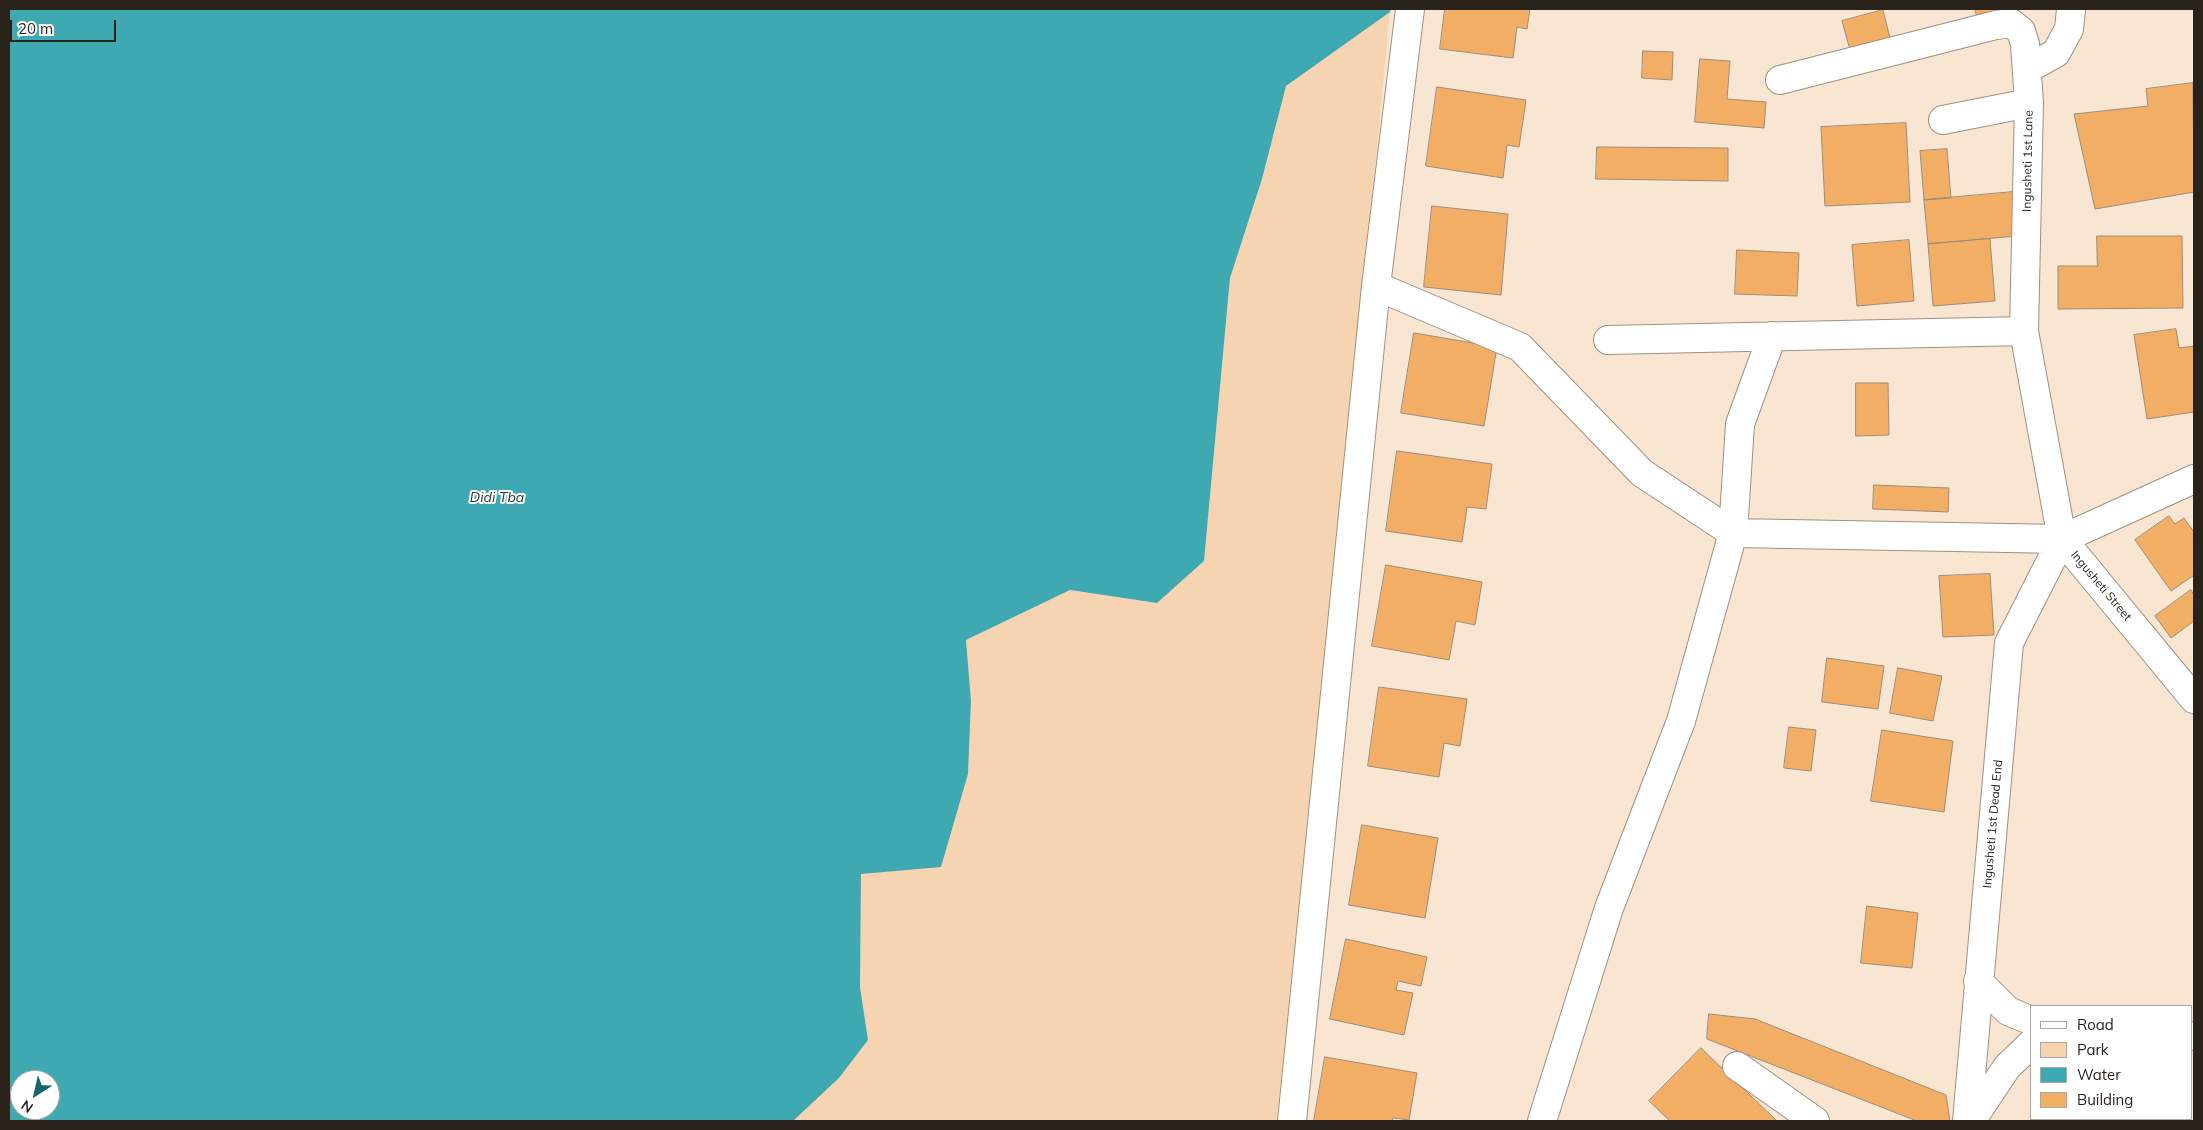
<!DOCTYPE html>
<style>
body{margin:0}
#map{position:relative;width:2203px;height:1130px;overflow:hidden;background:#f8e5d2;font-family:Mulish,sans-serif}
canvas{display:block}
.frame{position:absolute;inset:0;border:10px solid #2a231c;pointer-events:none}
.legend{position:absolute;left:2030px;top:1005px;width:162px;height:115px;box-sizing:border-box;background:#fff;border:1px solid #aaa7a4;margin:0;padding:6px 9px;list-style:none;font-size:15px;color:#2a231c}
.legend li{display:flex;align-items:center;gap:10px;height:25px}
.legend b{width:25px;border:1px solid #aaa7a4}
.north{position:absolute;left:10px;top:1070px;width:50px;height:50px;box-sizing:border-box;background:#fff;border:1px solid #aaa7a4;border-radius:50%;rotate:215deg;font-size:14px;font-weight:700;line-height:20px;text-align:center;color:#2a231c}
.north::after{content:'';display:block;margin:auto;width:18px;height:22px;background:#16656b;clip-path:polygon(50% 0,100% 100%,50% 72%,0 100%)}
.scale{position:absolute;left:10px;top:20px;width:106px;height:22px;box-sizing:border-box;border:2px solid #2a231c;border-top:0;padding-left:6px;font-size:15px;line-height:18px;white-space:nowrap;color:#2a231c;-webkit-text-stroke:4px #fff;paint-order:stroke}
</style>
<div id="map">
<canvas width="2203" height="1130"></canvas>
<div class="frame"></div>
<ul class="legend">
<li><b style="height:6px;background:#fff"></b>Road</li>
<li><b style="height:14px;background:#f7d4b1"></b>Park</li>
<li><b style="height:14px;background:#3fa9b2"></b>Water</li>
<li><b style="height:14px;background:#f3ae65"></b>Building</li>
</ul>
<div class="north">N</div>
<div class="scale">20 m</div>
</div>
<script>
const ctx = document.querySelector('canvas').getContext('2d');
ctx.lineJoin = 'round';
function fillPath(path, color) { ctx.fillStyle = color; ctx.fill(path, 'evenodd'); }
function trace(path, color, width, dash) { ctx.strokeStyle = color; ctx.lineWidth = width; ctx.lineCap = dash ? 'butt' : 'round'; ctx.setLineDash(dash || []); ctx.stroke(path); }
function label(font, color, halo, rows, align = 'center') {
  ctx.font = font + ' Mulish,sans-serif'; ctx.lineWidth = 4; ctx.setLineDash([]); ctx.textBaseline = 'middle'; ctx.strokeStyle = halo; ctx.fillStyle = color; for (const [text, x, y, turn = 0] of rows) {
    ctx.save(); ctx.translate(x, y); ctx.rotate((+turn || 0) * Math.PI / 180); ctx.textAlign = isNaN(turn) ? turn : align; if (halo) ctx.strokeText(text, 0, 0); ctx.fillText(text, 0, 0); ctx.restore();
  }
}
fillPath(new Path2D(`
 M1390,12L1284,1121H793L839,1078L868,1040L860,987L861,874L968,774L971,701L966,640L1070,590L1157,603L1204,561L1230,278L1262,179L1286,86Z`), '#f7d4b1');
fillPath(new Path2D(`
 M9,9H1391L1390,12L1286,86L1262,179L1230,278L1204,561L1157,603L1070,590L966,640L971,701L968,774L941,867L861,874L860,987L868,1040L839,1078L793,1121H9ZM20,1080H50V1110H20Z`), '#3fa9b2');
const building = new Path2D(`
 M1445,9H1530L1527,29L1517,27L1513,58L1440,49Z
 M1975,9H2012L1977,16Z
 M1883,10L1892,46L1852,57L1842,21Z
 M1643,51L1673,52L1672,80L1642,78Z
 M1700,59L1730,61L1727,99L1766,102L1764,128L1695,122Z
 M2193,83L2194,192L2095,209L2074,114L2148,106L2146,89Z
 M1437,87L1526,100L1519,147L1507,145L1503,178L1426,166Z
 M1906,123L1910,202L1825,206L1821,127Z
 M1597,147L1728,148V181L1596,179Z
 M1947,149L1951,198L1924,200L1920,151Z
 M2013,192L2017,236L1928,244L1924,200Z
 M1432,206L1508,214L1501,295L1424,287Z
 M2097,236H2182L2183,308L2058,309V266H2097Z
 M1990,239L1995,301L1933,306L1928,244Z
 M1909,240L1914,301L1857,306L1852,245Z
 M1737,250L1799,253L1797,296L1735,294Z
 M2176,329L2179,348L2194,346V412L2147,419L2134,335Z
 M1414,333L1497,347L1484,426L1401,413Z
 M1856,383H1888L1889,435L1856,436Z
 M1397,451L1492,464L1486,509L1467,507L1462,542L1386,531Z
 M1874,485L1949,488L1948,512L1873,509Z
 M2169,516L2175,524L2184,518L2194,532V575L2171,591L2135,540Z
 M1386,565L1482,582L1475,625L1456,621L1449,660L1372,646Z
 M1990,574L1994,635L1943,637L1939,576Z
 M2191,590L2194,595V621L2171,638L2155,616Z
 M1827,658L1884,666L1878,709L1822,702Z
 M1898,668L1942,676L1933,721L1890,713Z
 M1379,687L1467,699L1460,746L1444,743L1439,777L1368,766Z
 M1789,727L1816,730L1811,771L1784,768Z
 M1882,730L1953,741L1944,812L1871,801Z
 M1362,825L1438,838L1425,918L1349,905Z
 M1867,906L1918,913L1912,968L1861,963Z
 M1346,939L1427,957L1421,986L1398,981L1396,990L1413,993L1404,1035L1330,1019Z
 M1709,1014L1755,1019L1946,1095L1950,1121H1917L1707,1039Z
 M1701,1048L1777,1121H1670L1649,1101Z
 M1325,1057L1417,1073L1409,1120L1393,1118L1392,1121H1314Z`);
fillPath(building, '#f3ae65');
trace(building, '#9d8c7b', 1);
const minor = new Path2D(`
 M1410,9L1376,286L1520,347L1642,473L1733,533L2062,539L2194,479
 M2027,69L2056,53L2069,29L2071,9
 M1780,80L1996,25L2011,23L2021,31L2025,44L2029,103L2024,331L2062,539L2194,699
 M1943,120L2029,103
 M1608,340L2024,331
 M1978,981L2008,1011L2032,1021
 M2192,1036H2194
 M1737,1066L1815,1121
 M1292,1121L1376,286
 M1542,1121L1609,908L1681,721L1733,533L1740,424L1772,336
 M1967,1121L2009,643L2062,539
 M1971,1121L2007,1067L2032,1043`);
trace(minor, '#a1907f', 30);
trace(minor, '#fff', 28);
label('12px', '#2a231c', '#fff', [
 ["Ingusheti 1st Lane",2028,161,-89],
 ["Ingusheti Street",2101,586,50],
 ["Ingusheti 1st Dead End",1993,824,-85]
]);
label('italic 14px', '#21393b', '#fff', [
 ["Didi Tba",497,498]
]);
</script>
